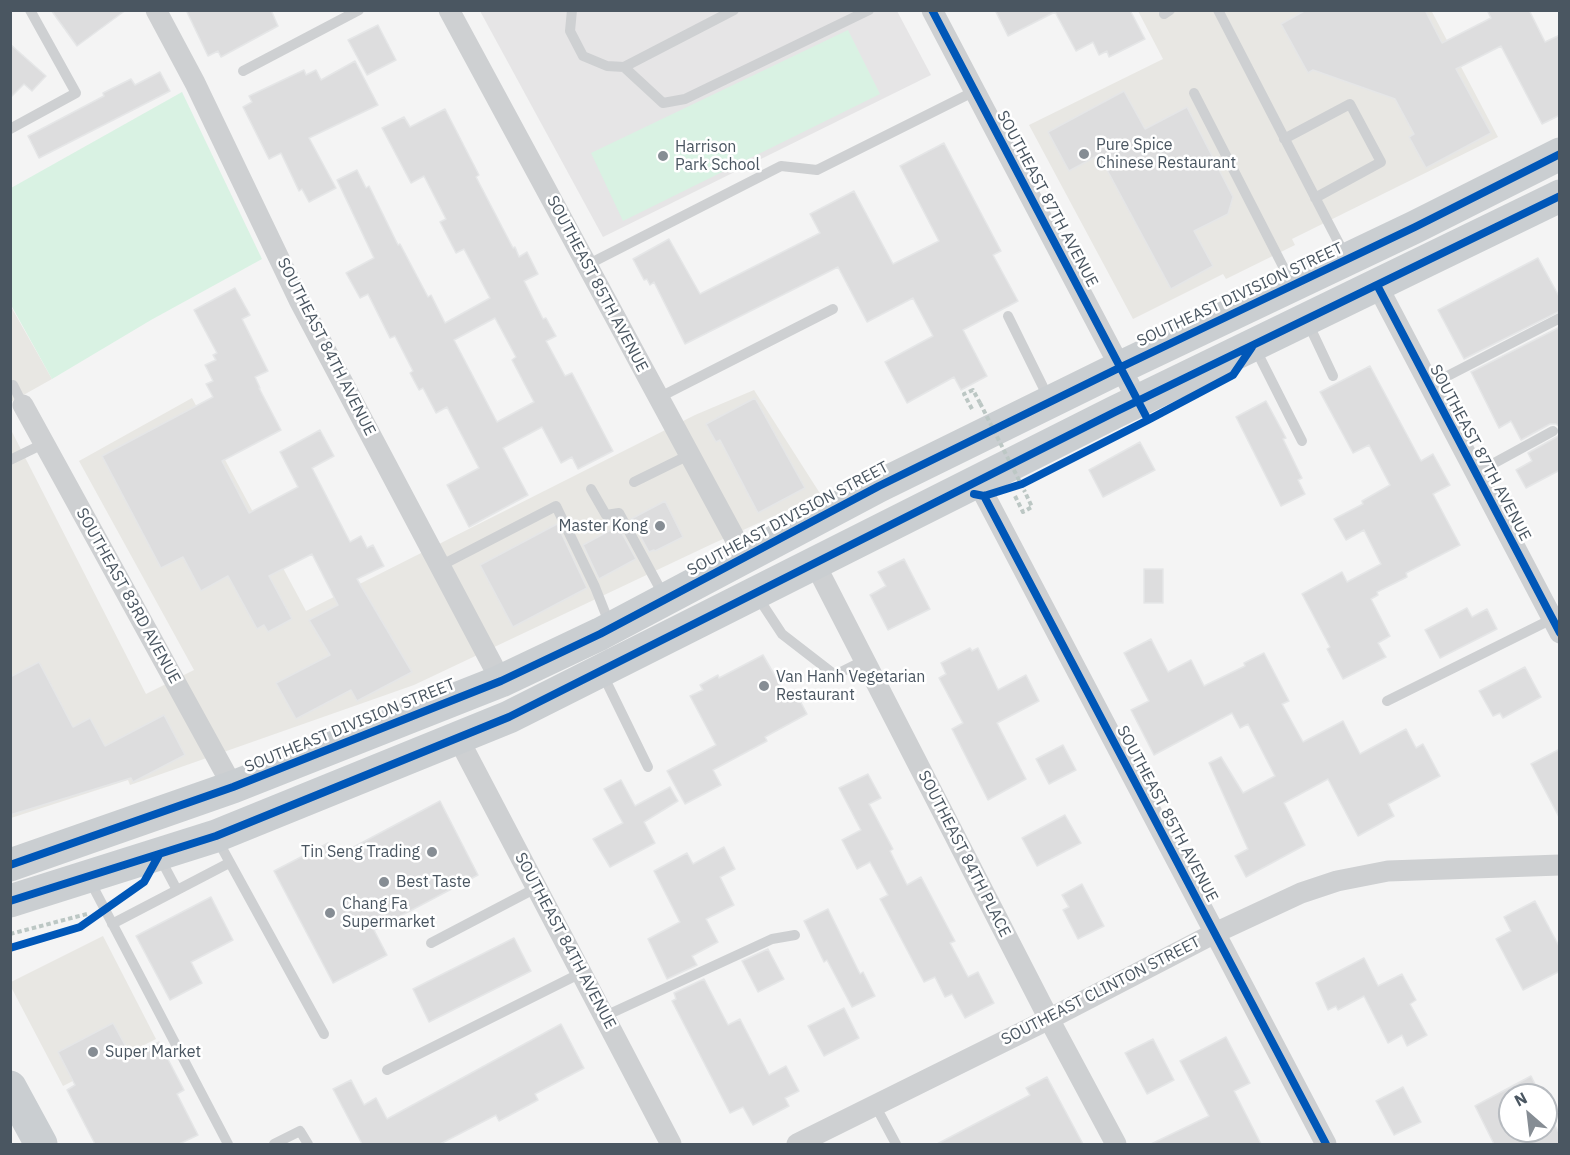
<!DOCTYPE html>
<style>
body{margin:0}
#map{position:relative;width:1570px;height:1155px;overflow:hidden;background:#f4f4f4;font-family:"IBM Plex Sans",sans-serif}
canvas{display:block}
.frame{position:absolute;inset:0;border:12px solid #4a5661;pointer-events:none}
.north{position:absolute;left:1498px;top:1083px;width:60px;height:60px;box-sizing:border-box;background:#fff;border:2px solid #b7bbc0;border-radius:50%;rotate:332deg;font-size:16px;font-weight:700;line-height:24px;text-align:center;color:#4a5661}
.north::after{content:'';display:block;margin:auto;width:21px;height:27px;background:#868d94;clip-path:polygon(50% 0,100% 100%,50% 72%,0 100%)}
</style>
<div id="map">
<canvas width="1570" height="1155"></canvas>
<div class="frame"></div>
<div class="north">N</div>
</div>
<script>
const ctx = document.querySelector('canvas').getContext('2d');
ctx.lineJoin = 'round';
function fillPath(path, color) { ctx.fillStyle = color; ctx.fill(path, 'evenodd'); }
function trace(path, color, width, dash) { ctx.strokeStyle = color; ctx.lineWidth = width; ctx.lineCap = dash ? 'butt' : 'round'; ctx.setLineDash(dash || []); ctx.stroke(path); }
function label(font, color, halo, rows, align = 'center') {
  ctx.font = font + ' "IBM Plex Sans",sans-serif'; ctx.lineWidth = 5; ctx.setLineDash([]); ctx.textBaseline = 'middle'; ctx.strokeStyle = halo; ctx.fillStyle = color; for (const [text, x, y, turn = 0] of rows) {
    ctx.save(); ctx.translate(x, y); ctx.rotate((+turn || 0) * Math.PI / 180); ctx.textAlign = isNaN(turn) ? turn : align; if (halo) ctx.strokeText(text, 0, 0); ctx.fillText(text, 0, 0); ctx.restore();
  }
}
fillPath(new Path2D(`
 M1431,10L1498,137L1292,239L1295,245L1226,279L1223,274L1133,319L1029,125L1163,59L1138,11Z
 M10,305L52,379L11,402H10Z
 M754,390L821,495L712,544L414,685L130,785L128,780L11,818L10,428L146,694L194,670L79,461L192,398L306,611L695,415Z
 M103,936L156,1039L63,1086L11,987V982Z`), '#e8e7e3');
fillPath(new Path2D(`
 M480,11H897L931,75L603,237Z`), '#e6e5e6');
fillPath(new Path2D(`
 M848,30L880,94L623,221L591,153Z
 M182,92L262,259L151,320L52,379L11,305V188Z`), '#d9f2e3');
const building = new Path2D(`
 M51,10H126L77,46Z
 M186,10H271L278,26L221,57L218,51L208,56Z
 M995,10H1130L1145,39L1109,57L1107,51L1099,55L1093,42L1076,51L1055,12L1008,36Z
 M1306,10H1425L1442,43L1491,18L1487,10H1529L1545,42L1560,35V115L1542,124L1501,46L1456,69L1491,133L1426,168L1409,137L1414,134L1395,99L1313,70L1308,73L1281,24Z
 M378,25L396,60L367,75L348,40Z
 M10,44L46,76L32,91L24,84L10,98Z
 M355,61L378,105L309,138L336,188L309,202L302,189L299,191L281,153L269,159L243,107L252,102L249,96L304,70L306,75L316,70L321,80Z
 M160,72L170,91L39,158L28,136L104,96L103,93L131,79L135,85Z
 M1124,91L1145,129L1187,107L1233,197L1228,214L1194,231L1213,266L1171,289L1099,155L1069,171L1048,132Z
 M445,109L479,175L476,177L513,248L515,247L519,257L527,252L538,274L524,281L543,319L546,318L556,336L546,341L565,376L572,373L613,451L578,469L572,457L561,463L542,427L503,448L528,495L469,527L447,485L479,468L447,407L436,413L423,388L419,390L410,373L413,371L395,336L390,338L368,294L360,298L346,273L374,258L337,180L357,170L366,188L369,186L398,245L400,244L428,297L431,295L445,323L490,298L464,249L456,253L440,222L446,219L424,176L411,183L382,128L404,117L410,127ZM495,318L516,357L512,360L534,402L497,422L454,340Z
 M944,143L1001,251L993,255L1018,301L963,330L987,376L961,390L954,377L907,403L885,362L933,336L913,298L867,322L838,267L685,344L654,282L650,285L647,279L644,280L633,259L669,239L700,294L820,233L810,214L854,191L893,264L939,241L900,166Z
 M1538,258L1560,298V311L1464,359L1438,310Z
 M235,288L250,315L242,319L268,371L255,377L260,388H259L281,430L222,461L249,513L298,487L280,452L320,430L334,456L312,468L350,542L361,536L367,548L373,545L384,566L357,579L412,672L357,701L351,690L296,719L276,683L330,655L309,620L338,605L312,554L269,576L292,619L268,632L264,625L257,629L228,576L201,591L183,557L161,568L102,456L213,397L206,384L213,381L205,365L216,360L213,355L217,353L194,310Z
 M1560,327V427L1556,424H1550L1521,440L1511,421L1499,428L1471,372Z
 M1370,366L1421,461L1433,454L1450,485L1433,494L1460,545L1406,573L1407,577L1377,592L1378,595L1371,599L1390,636L1378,643L1386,657L1343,679L1327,649L1330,647L1302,594L1342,572L1347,582L1381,564L1364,530L1346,540L1334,519L1363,504L1362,501L1390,485L1369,445L1353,453L1320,392Z
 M755,398L805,488L758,513L720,440L716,442L706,424Z
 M1266,401L1286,438L1283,439L1302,478L1298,480L1305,494L1281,506L1236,417Z
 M1560,435V470L1526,488L1516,470L1532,461L1528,453Z
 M1140,442L1155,470L1103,497L1089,470Z
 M665,501L683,537L655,551L654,550L649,552L631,519Z
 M557,524L587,588L513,627L480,565Z
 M618,526L636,559L599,579L583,545Z
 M904,559L930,609L888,630L870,595L886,586L878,572Z
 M1144,569H1163V603H1144Z
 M1467,608L1472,617L1487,609L1497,629L1440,658L1425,630Z
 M1151,639L1168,672L1191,660L1204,686L1245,666L1244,663L1264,653L1289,701L1282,704L1303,742L1343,721L1360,754L1406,729L1416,748L1423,744L1440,776L1388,804L1394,816L1358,836L1328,779L1284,803L1305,845L1246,877L1235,856L1248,849L1209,763L1221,757L1243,793L1275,776L1248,724L1240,728L1232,713L1154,755L1131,710L1149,701L1124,653Z
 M970,648L972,651L978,648L998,690L1026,675L1039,701L997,723L1026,779L988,800L952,729L963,723L939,678L946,674L941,663Z
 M763,655L789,700L797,695L807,714L765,737L767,741L713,770L721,785L685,804L667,771L716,745L690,696L703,690L700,685L718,675L719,678Z
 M39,662L73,727L90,718L105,746L164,715L185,755L133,782L131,778L10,815V677Z
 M1525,667L1541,697L1503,718L1500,713L1493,716L1479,691Z
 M1063,745L1076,770L1049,784L1036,759Z
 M1560,749V819L1531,764Z
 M868,774L881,798L869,804L893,849L890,851L907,885L921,877L955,941L950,943L968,977L978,972L994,1003L965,1018L952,994L945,997L935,977L924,982L880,899L888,895L870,862L857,869L842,840L861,830L839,788Z
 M621,780L635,806L670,787L678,801L644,822L655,843L610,867L593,839L623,823L604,789Z
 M440,801L478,875L374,930L387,955L333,983L274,871L328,843L335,857Z
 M1065,815L1081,843L1037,866L1022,838Z
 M724,847L735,869L720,877L734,905L706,919L718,942L692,956L697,965L667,979L648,939L680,922L654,871L687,853L693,864Z
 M1082,884L1104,926L1078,939L1063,910L1069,907L1062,895Z
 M211,897L233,940L191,962L202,983L170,1000L136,936Z
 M1535,901L1560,948V971L1523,990L1496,939L1511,931L1504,917Z
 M828,909L860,974L863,972L875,996L852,1007L827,960L824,962L804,921Z
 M514,938L531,971L429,1022L413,989Z
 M768,949L784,979L758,992L742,961Z
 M1364,958L1378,986L1402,974L1416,1000L1410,1004L1427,1035L1407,1046L1402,1035L1388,1043L1364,996L1338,1010L1336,1006L1328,1010L1316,983Z
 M704,979L728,1025L740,1019L769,1075L786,1066L799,1091L785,1098L789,1106L753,1125L743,1107L730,1113L672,1001L676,999L674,993Z
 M844,1008L859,1038L824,1056L808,1026Z
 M113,1023L131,1056L159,1042L184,1090L177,1094L198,1135L179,1144H95L67,1090L75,1085L58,1052Z
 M561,1024L584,1068L535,1094L538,1100L499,1121L496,1115L440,1144H362L333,1089L351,1080L364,1105L376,1098L387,1119Z
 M1226,1037L1250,1083L1234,1091L1261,1144H1151L1209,1116L1180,1061Z
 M1153,1039L1174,1080L1147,1094L1125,1053Z
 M1531,1076L1540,1094L1510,1095V1131H1546V1108L1560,1135V1144H1494L1475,1106Z
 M1047,1077L1083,1144H937L1030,1095L1026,1088Z
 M1403,1087L1421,1122L1394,1135L1376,1101Z`);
fillPath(building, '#ddddde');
trace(building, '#e5e6e7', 1.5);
trace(new Path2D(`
 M972,409L964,394L973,390L980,403
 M1015,496L1023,512L1032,507L1025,492
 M10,934L87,914`), '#bcc7c4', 4, [4.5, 3]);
trace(new Path2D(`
 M572,10L570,31L583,56L607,66L624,67L734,10
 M1218,10L1345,255
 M1164,14L1170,10
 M624,67L663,103L685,99L869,10
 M243,71L359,10
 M1194,93L1291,282
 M10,129L76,93L30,10
 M1284,139L1350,104L1381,162L1315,198
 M587,265L781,166L817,170L975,91
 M1008,316L1049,399
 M1308,323L1333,376
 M1255,348L1302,441
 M1430,385L1560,318
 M10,386L13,385L23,405
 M658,398L833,309
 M10,460L45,443
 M1476,473L1553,431
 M634,482L689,455
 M591,489L606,515L619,513L664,596
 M440,566L556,506L595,587L610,625
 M757,596L782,634L835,675L865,660
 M603,675L648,767
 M1387,701L1552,619
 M217,839L324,1034
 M160,858L177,890
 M90,881L228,1144
 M112,924L229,863
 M431,943L536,888
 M605,1016L772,939L795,935
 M387,1070L581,973
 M875,1105L896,1144
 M274,1144L300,1131L308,1144`), '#ced0d2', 10);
trace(new Path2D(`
 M156,10L195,83L299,300L501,681
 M449,10L745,557
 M932,10L1138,401
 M1377,285L1560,633
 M23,405L233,787
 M977,481L1326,1144
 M814,562L1049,1019L1116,1144
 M458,738L671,1144
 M797,1144L1049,1019L1215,933L1301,893L1337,881L1388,871L1560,865`), '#ced0d2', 21);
trace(new Path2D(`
 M10,865L233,787L501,681L600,634L879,486L1121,367L1415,227L1560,154
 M10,901L216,836L509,717L1115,412L1560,196
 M10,1087L41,1144`), '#caced1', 33);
trace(new Path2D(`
 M980,403L1025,492`), '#bcc7c4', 4, [4.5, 3]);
trace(new Path2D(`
 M932,10L1148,420
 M1377,285L1560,633
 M974,494L984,496L1022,484L1148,420L1233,375L1252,347
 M984,496L1326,1144
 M10,865L233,787L501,681L600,634L879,486L1121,367L1415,227L1560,154
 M10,901L216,836L509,717L1115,412L1560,196
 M10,948L80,927L144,882L159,855`), '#0057b8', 8);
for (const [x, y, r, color] of [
 [1084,154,6,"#868d94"],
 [663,156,6,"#868d94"],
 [660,526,6,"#868d94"],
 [764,686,6,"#868d94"],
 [432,852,6,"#868d94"],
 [384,882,6,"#868d94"],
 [330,913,6,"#868d94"],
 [93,1052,6,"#868d94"]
]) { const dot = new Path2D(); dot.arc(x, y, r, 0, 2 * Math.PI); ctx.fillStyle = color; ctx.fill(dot); trace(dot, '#fff', 2); }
label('16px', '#4a5661', '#fff', [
 ["Pure Spice",1096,145],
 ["Chinese Restaurant",1096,163],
 ["Harrison",675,147],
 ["Park School",675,165],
 ["Master Kong",648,526,"right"],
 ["Van Hanh Vegetarian",776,677],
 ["Restaurant",776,695],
 ["Tin Seng Trading",420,852,"right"],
 ["Best Taste",396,882],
 ["Chang Fa",342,904],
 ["Supermarket",342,922],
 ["Super Market",105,1052]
], 'left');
label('16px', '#4a5661', '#fff', [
 ["SOUTHEAST 87TH AVENUE",1047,199,62],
 ["SOUTHEAST 85TH AVENUE",597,284,62],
 ["SOUTHEAST DIVISION STREET",1240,295,-25],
 ["SOUTHEAST 84TH AVENUE",326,347,63],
 ["SOUTHEAST 87TH AVENUE",1480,453,62],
 ["SOUTHEAST DIVISION STREET",788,519,-28],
 ["SOUTHEAST 83RD AVENUE",128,596,61],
 ["SOUTHEAST DIVISION STREET",350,726,-22],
 ["SOUTHEAST 85TH AVENUE",1167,814,62],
 ["SOUTHEAST 84TH PLACE",964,854,63],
 ["SOUTHEAST 84TH AVENUE",565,941,62],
 ["SOUTHEAST CLINTON STREET",1101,991,-27]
]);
</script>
